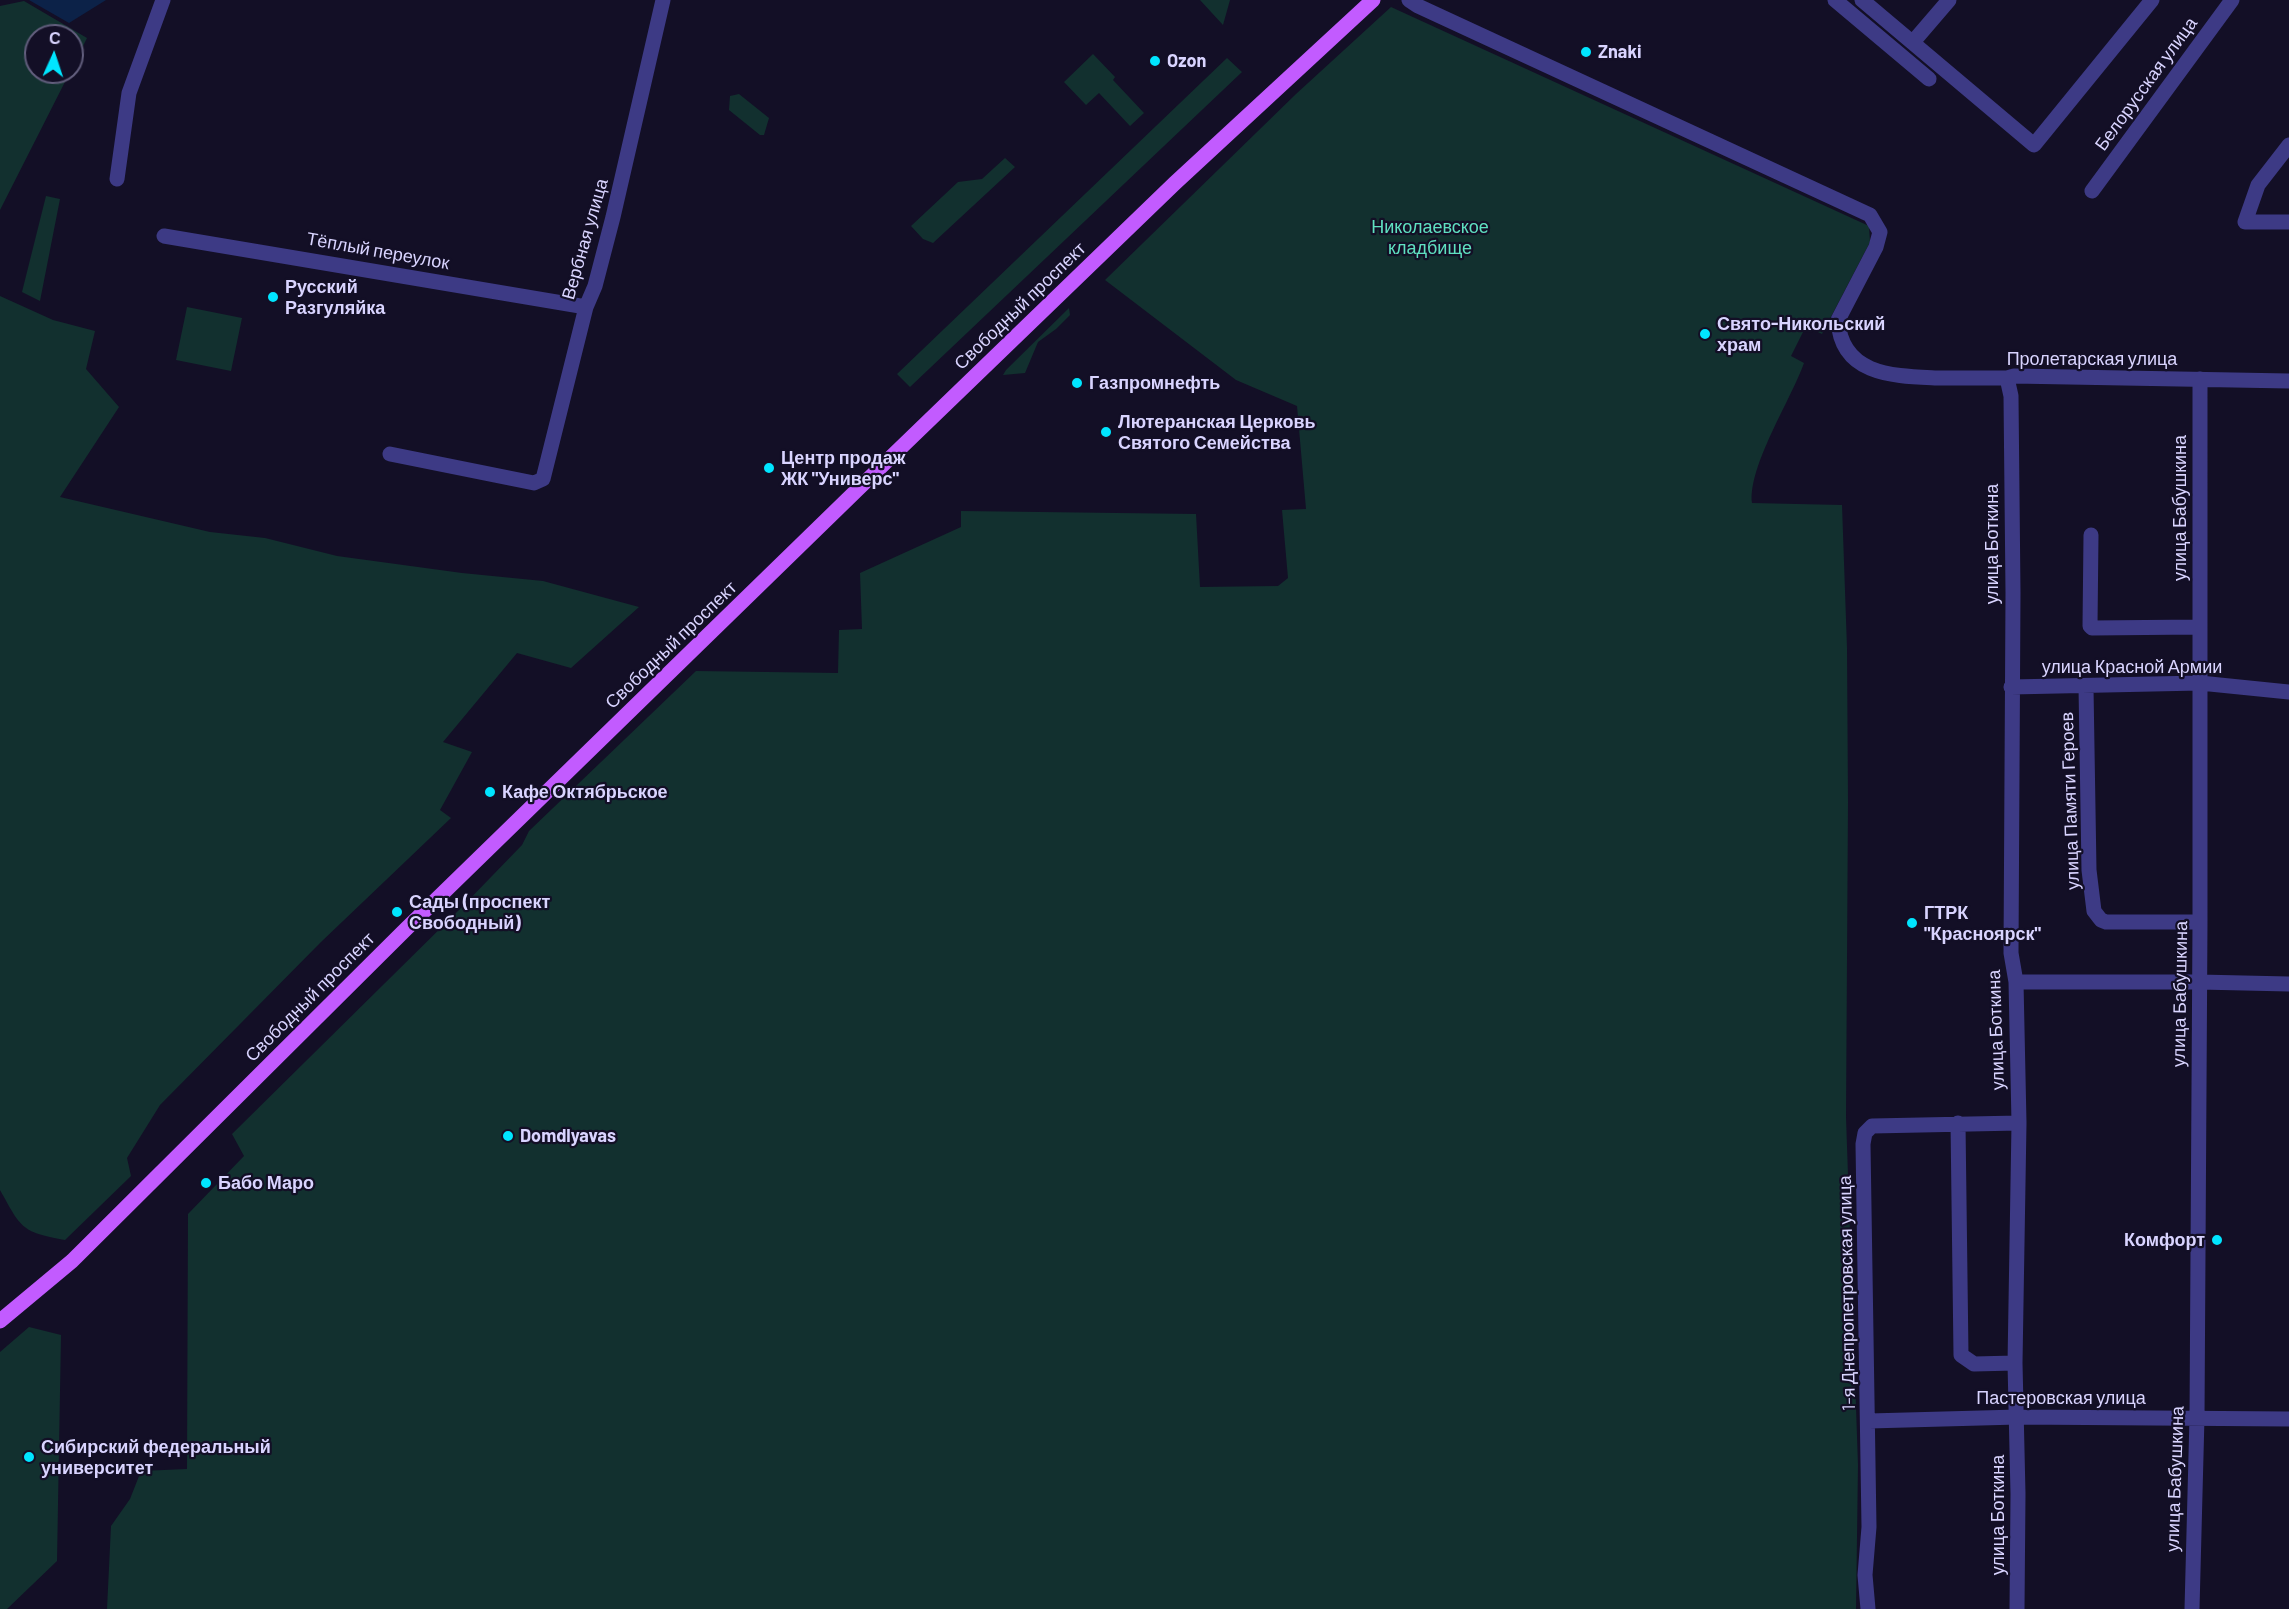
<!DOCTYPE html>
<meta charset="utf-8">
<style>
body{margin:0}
#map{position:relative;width:2289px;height:1609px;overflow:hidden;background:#130f26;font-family:Barlow,sans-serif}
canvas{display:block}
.north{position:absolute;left:24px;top:24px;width:60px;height:60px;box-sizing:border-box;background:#130f26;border:2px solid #625e7d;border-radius:50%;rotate:3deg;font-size:16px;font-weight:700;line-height:24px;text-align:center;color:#d9d4ff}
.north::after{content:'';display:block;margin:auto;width:21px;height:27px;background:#00e5ff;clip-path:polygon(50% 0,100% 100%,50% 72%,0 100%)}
</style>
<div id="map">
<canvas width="2289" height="1609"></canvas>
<div class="north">С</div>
</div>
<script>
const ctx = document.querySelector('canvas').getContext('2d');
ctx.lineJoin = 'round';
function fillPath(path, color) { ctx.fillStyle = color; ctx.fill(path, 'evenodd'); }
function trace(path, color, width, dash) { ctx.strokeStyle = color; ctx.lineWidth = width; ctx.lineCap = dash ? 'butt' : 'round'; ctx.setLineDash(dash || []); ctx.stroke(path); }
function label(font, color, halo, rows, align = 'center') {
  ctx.font = font + ' Barlow,sans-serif'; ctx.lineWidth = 4.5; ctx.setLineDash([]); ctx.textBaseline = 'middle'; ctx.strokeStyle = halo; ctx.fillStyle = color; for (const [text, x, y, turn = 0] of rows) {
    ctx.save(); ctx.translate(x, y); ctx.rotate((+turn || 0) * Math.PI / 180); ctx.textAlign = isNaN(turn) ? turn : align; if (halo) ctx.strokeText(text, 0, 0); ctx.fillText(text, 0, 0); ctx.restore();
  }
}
fillPath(new Path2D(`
 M1200,0H1230L1223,25Z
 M24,1L87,38L72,68V36H36V72H70L0,210V6Z
 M1391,7L1869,226L1870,242L1822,334L1806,326L1791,356L1804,363C1791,400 1748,466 1752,503L1842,505L1847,648L1848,802L1846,1117L1858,1465L1856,1609H107L111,1526L130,1499L141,1471L187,1469L188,1214L244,1156L232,1134L461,908L522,845L529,831L696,671L838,673L839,630L862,629L860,573L961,527V511L1196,514L1200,587L1278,586L1288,578L1282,510L1306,509L1297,406L1236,380L1105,280L1296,94Z
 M1093,54L1115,77L1113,80L1144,113L1130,126L1099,93L1086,105L1064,82Z
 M1227,58L1242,72L910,387L897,374Z
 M739,94L769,118L764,135H760L729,110L730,96Z
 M1005,158L1015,167L933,243L923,239L911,226L958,182L982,179Z
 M46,196L60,199L40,301L22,292Z
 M0,296L53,320L95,331L86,369L119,407L60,497L210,532L265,538L337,556L462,573L543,581L639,607L571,668L517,653L443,742L472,752L440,810L451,818L321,942L160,1105L127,1158L131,1176L65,1240C20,1232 21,1227 0,1190Z
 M187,307L242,318L231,371L176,360Z
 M1069,308L1070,315L1056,329L1038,342L1025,373L1003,375L1006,370Z
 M29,1327L61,1335L57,1561L7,1609H0V1352Z`), '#12302f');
fillPath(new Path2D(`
 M29,0H106L69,23Z`), '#0c2248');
trace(new Path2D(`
 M1409,0L1418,6L1870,215L1880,232L1876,247L1838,320C1841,376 1895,376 1937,378C1960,378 1984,378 2007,378L2014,376L2289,381
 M1835,0L1929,79
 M1862,0L2034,145L2152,0
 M1913,42L1949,0
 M2289,145L2258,185L2245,222H2289
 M117,179L129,93L163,0
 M2092,191L2232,0
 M164,236L586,307
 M2007,378L2011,396L2013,593L2011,953L2016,982L2019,1123L2015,1363L2018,1494L2017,1609
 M390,454L534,483L543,479L586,307L595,286L613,217L663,0
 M2091,535L2090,626L2092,628L2199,627
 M2011,687L2200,683L2289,692
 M2086,687L2089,870L2094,911L2101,920L2106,922H2200
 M2016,982H2199L2289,984
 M1958,1123L1961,1355L1974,1364L2015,1363
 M1869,1421L2018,1417L2289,1419
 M1868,1609L1865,1575L1869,1527L1863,1144L1865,1133L1872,1126L2019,1123
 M2192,1609L2197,1417L2200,922V379`), '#3d3a85', 15);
trace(new Path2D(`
 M0,1321L72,1261L407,928L858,489L1175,183L1373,0`), '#c25bff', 15);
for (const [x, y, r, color] of [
 [1586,52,6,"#00e5ff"],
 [1155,61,6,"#00e5ff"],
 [273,297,6,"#00e5ff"],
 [1705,334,6,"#00e5ff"],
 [1077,383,6,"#00e5ff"],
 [1106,432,6,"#00e5ff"],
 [769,468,6,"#00e5ff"],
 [490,792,6,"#00e5ff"],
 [397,912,6,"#00e5ff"],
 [1912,923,6,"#00e5ff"],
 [508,1136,6,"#00e5ff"],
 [206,1183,6,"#00e5ff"],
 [2217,1240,6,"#00e5ff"],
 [29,1457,6,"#00e5ff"]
]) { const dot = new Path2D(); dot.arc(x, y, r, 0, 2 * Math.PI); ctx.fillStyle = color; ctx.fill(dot); trace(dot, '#130f26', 2); }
label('bold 18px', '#d9d4ff', '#130f26', [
 ["Znaki",1598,52],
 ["Ozon",1167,61],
 ["Русский",285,287],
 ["Разгуляйка",285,308],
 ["Свято-Никольский",1717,324],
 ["храм",1717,345],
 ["Газпромнефть",1089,383],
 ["Лютеранская Церковь",1118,422],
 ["Святого Семейства",1118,443],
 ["Центр продаж",781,458],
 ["ЖК \"Универс\"",781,479],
 ["Кафе Октябрьское",502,792],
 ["Сады (проспект",409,902],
 ["Свободный)",409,923],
 ["ГТРК",1924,913],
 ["\"Красноярск\"",1924,934],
 ["Domdlyavas",520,1136],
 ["Бабо Маро",218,1183],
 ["Комфорт",2205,1240,"right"],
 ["Сибирский федеральный",41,1447],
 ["университет",41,1468]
], 'left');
label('18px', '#d9d4ff', '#130f26', [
 ["Белорусская улица",2146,84,-54],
 ["Вербная улица",585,239,-74],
 ["Тёплый переулок",378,251,10],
 ["Свободный проспект",1020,306,-44],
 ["Пролетарская улица",2092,359],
 ["улица Бабушкина",2180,508,-90],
 ["улица Боткина",1992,544,-90],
 ["Свободный проспект",671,645,-44],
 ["улица Красной Армии",2132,667],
 ["улица Памяти Героев",2070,801,-92],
 ["улица Бабушкина",2180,994,-89],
 ["Свободный проспект",310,997,-45],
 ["улица Боткина",1996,1030,-92],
 ["1-я Днепропетровская улица",1847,1293,-91],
 ["Пастеровская улица",2061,1398],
 ["улица Бабушкина",2175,1479,-88],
 ["улица Боткина",1998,1515,-90]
]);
label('18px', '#5fe0c0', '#130f26', [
 ["Николаевское",1430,227],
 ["кладбище",1430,248]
]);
</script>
